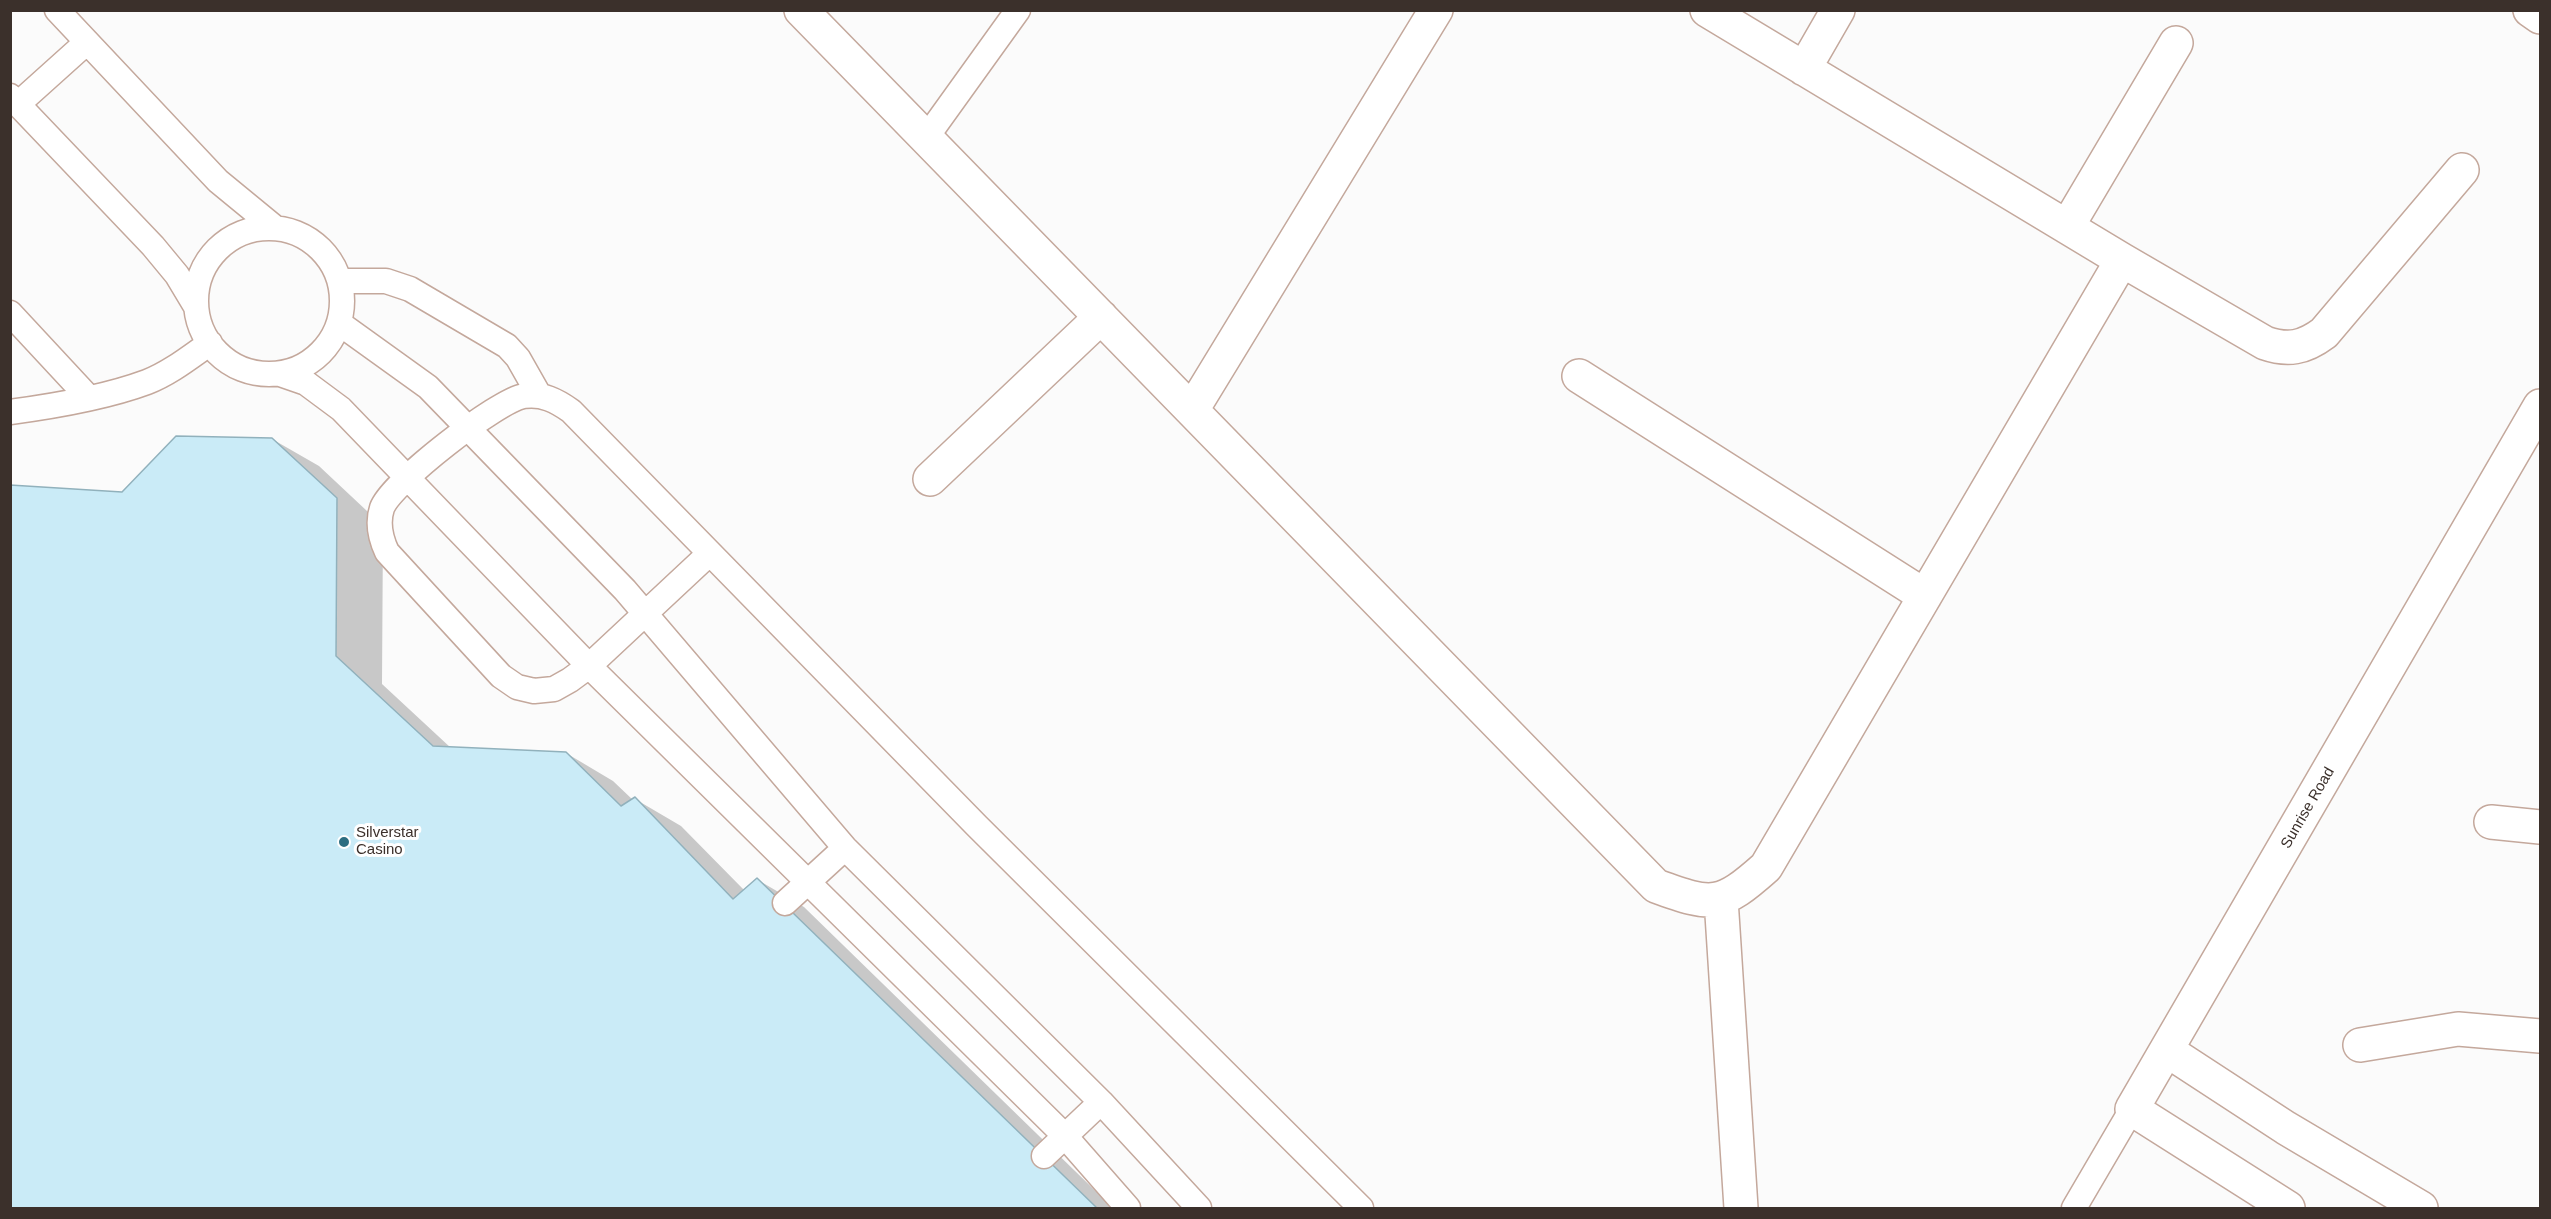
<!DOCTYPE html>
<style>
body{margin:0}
#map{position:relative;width:2551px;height:1219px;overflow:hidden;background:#fbfbfb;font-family:Arial,sans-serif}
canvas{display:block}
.frame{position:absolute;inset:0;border:12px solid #3b302b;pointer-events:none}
</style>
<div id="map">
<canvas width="2551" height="1219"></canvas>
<div class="frame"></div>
</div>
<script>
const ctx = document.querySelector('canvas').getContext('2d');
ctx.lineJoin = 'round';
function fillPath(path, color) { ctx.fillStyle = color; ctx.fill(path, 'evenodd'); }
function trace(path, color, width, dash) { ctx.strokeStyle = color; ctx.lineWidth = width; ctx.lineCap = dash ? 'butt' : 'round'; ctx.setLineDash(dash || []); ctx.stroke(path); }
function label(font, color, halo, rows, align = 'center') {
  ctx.font = font + ' Arial,sans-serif'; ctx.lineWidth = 6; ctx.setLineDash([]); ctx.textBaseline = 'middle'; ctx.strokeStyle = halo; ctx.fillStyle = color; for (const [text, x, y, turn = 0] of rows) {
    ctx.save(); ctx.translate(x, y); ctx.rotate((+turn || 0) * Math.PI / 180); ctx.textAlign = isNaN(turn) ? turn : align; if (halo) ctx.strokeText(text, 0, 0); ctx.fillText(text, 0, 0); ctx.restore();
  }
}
fillPath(new Path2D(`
 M272,439L319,466L383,526L382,684L451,748L566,753L613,781L633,800L635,799L681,826L745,891L758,880L804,907L1113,1208H10V486L123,493Z`), '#0003');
const building = new Path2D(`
 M176,436L272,438L337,498L336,656L433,746L566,752L621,806L635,797L733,899L757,878L1097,1208H10V485L122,492Z`);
fillPath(building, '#caebf7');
trace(building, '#91b1bc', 1.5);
const service = new Path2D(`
 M57,10L218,181L274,227
 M10,96L153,246L177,275L195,305
 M18,104L87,42
 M926,138L1018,10
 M196 301a73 73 0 1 1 146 0a73 73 0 1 1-146 0Z
 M341,281H386L410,289L507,346L518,358L539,395
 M10,313L89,398
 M339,323L428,387L625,590L845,848L1101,1102L1199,1208
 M280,374L306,383L341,409L589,666L1064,1135L1128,1208
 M10,412C55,406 104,398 147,382C170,373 190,357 210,343
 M710,553L589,666L570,680L554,689L534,691L517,687L501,676L387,552C380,537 377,523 382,508C391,483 498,400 524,396C542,393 557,401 571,411L977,826L1361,1208
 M785,903L845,848
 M1044,1156L1101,1102
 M2074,1208L2132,1109`);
const minor = new Path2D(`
 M801,10L1656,886C1713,907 1721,907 1766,867L2122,260
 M1707,10L2122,260L2265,343C2288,351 2304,348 2324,333L2462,170
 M2530,10L2540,17
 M1804,69L1838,10
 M2067,227L2176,43
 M1579,376L1925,596
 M1192,410L1436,10
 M930,479L1101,317
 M2491,822L2540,827
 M1721,899L1741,1208
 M2360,1045L2458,1029L2540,1036
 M2168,1051L2286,1128L2421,1208
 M2288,1208L2132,1109L2540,406`);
trace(service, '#c4a89c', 27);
trace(minor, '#c4a89c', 36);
trace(service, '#fff', 24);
trace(minor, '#fff', 33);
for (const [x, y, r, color] of [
 [344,842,6,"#2c6d81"]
]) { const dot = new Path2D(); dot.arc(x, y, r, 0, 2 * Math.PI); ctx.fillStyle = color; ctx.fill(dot); trace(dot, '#fff', 2); }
label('15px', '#3b302b', '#fff', [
 ["Sunrise Road",2308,808,-60]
]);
label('15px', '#3b302b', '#fff', [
 ["Silverstar",356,833],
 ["Casino",356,850]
], 'left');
</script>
